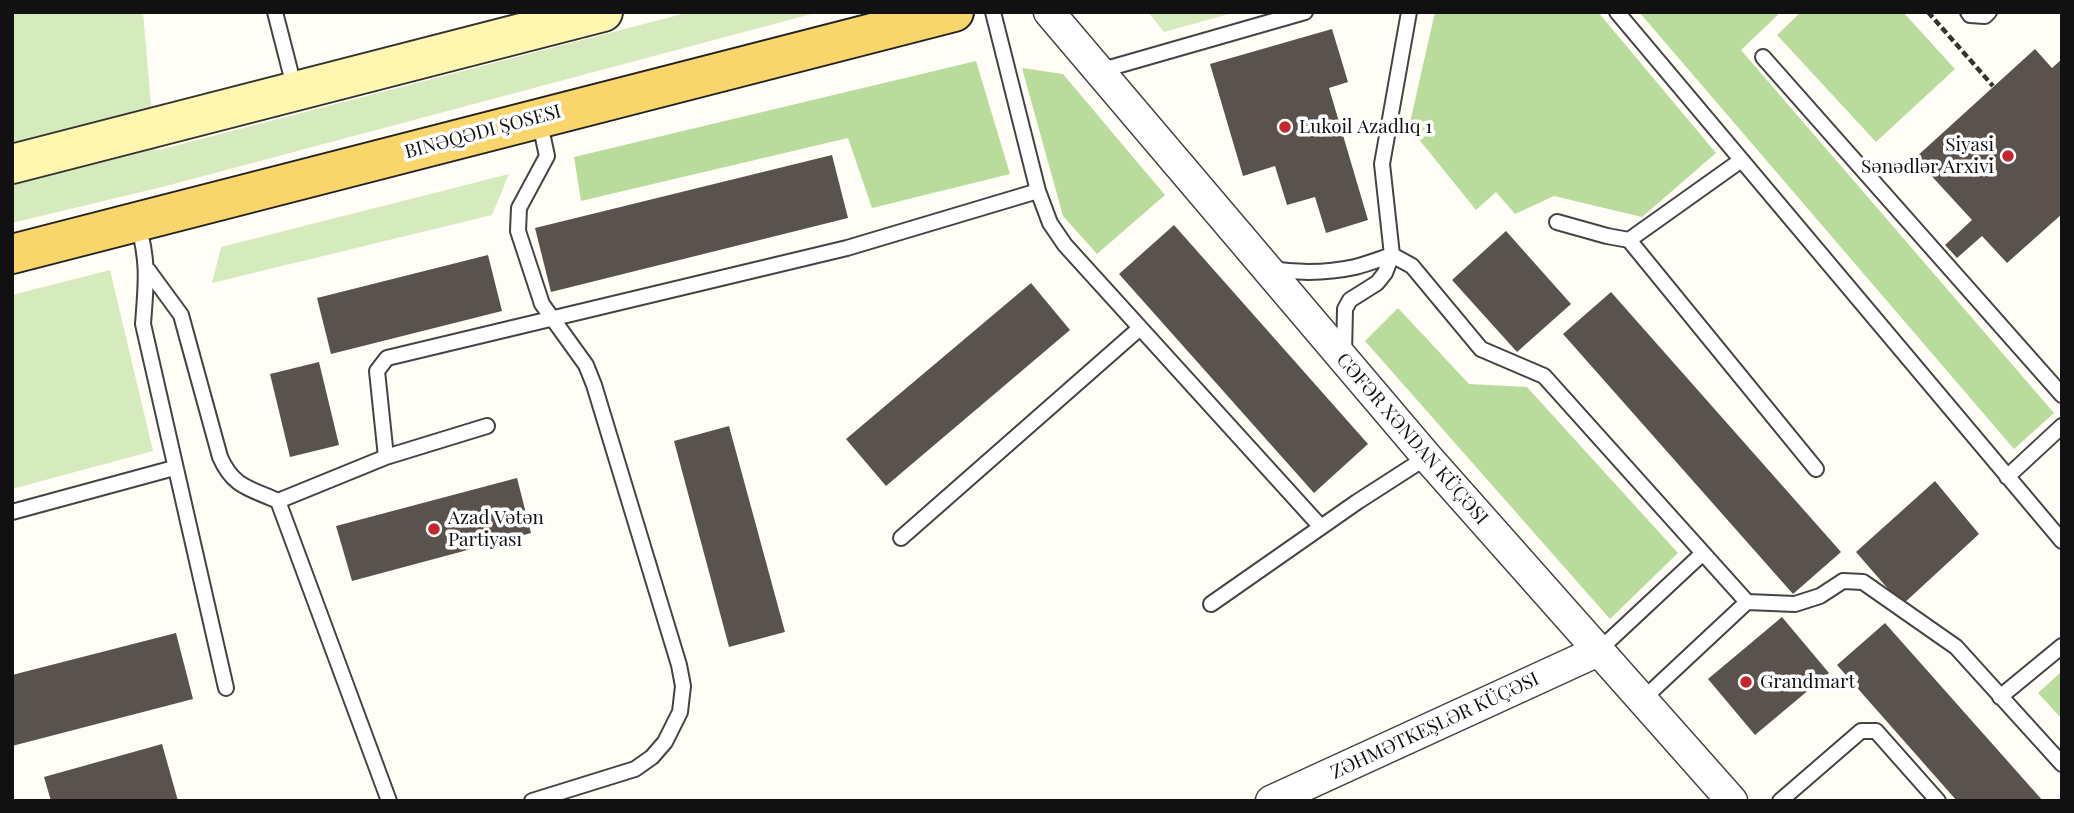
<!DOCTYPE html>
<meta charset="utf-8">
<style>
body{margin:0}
#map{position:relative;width:2074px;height:813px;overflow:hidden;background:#fffdf5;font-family:"Playfair Display",serif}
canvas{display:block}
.frame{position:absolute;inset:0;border:14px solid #111;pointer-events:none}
</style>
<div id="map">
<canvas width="2074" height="813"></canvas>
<div class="frame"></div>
</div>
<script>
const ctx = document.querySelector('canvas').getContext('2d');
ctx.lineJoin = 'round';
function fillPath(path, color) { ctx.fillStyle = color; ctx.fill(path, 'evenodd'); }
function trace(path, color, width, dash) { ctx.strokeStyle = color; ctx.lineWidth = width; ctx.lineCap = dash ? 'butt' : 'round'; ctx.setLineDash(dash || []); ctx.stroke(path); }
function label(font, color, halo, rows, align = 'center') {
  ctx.font = font + ' "Playfair Display",serif'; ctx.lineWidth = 7; ctx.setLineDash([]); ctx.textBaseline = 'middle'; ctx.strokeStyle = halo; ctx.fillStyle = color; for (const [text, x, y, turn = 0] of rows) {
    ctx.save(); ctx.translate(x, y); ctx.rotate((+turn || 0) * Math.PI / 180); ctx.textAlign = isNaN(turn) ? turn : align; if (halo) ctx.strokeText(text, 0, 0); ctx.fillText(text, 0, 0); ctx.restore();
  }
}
fillPath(new Path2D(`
 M12,12H143L155,151L690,12H819L166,186L12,223Z
 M1148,12H1236L1164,32Z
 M509,174L492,215L212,283L221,247Z
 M110,270L153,451L12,489V295Z`), '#d5ebbd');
fillPath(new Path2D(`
 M1435,12H1598L1716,153L1642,217L1554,196L1515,214L1496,192L1476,210L1409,127Z
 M1639,12H1781L1741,50L2054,413L2014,449Z
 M1801,12H1903L1955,69L1876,142L1777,35Z
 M976,61L1010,174L872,208L848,138L581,201L574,157Z
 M1022,68L1063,74L1165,195L1097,254L1063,216Z
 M1398,308L1469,384L1527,387L1678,553L1610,619L1365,341Z
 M2062,671V719L2038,693Z`), '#b9dc9c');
fillPath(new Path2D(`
 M1332,29L1348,82L1329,88L1368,220L1326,233L1315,197L1287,205L1275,166L1243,176L1210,64Z
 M2035,49L2052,68L2062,59V214L2007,263L1982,236L1957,258L1945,245L1972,220L1915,158Z
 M832,155L848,218L551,292L535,228Z
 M1174,225L1368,444L1314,493L1119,274Z
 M1506,231L1571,304L1517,352L1452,280Z
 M488,255L502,311L331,354L317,298Z
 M1031,283L1070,330L886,486L846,439Z
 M1611,292L1841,552L1793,594L1563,334Z
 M319,362L339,445L290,457L270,374Z
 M729,426L785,632L729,647L674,441Z
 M517,478L531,533L352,581L336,526Z
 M1935,481L1979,534L1902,605L1856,552Z
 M1782,617L1829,673L1755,735L1708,679Z
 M1885,623L2043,801H1957L1837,665Z
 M176,633L193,699L12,746V675Z
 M162,744L178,801H51L44,777Z`), '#5a524d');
const lane = new Path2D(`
 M275,12L295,90
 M993,12L1038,191L1050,223L1065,245L1321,527
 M1617,12L2062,541
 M1968,12L1970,15L1985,16L1989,12
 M1763,57L2062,395
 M1099,71L1305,12
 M1557,222L1607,236L1629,240L1740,161
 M138,224C149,264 146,283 143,324L226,688
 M1629,240L1816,469
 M1270,269C1297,273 1328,273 1355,267C1367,264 1380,259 1392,255L1412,266L1481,349L1544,376L1747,602L1795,604L1820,596L1843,581L1863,582L1956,647L2062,764
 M148,270L181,315L220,457C233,487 249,488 278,501L389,801
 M1344,354L1345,309L1350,300L1377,283L1385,273L1392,255L1382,164L1409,12
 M487,426L386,457L377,371L387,358L847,248L1038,191
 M2007,477L2062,426
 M278,501L386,457
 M12,512L174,468
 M901,538L1140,328
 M1211,604L1357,502L1427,457
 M1598,651L1703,553
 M2000,697L2062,646
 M1642,700L1747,602
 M532,801L635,769L652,757L665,742L680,712L683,686L679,665L594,385L586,365L542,304L518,231L519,208L547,156L539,119
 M1780,801L1861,731H1876L1938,801`);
const street = new Path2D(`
 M1049,12L1427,457L1732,801
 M1271,801L1598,651`);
const secondary = new Path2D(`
 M12,164L603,12`);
const primary = new Path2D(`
 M12,254L954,12`);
trace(lane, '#444', 18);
trace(street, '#444', 33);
trace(secondary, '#333', 42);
trace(primary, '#222', 42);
trace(new Path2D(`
 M1928,12L1993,86`), '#333', 4.5, [7, 3.5]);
trace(lane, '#fff', 14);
trace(street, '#fff', 30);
trace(secondary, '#fff6b0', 38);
trace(primary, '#f9d66b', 38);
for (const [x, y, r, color] of [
 [1285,127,7,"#c4262e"],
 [2008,156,7,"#c4262e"],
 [434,529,7,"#c4262e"],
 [1746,682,7,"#c4262e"]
]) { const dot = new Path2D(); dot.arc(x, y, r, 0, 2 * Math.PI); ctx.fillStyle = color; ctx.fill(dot); trace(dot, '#fff', 2.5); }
label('19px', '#111', '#fff', [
 ["Lukoil Azadlıq 1",1299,127],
 ["Siyasi",1994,145,"right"],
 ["Sənədlər Arxivi",1994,167,"right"],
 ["Azad Vətən",448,518],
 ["Partiyası",448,540],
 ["Grandmart",1760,682]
], 'left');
label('19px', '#111', '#fff', [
 ["BINƏQƏDI ŞOSESI",483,132,-15],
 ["CƏFƏR XƏNDAN KÜÇƏSI",1412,439,49],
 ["ZƏHMƏTKEŞLƏR KÜÇƏSI",1435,726,-25]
]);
</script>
